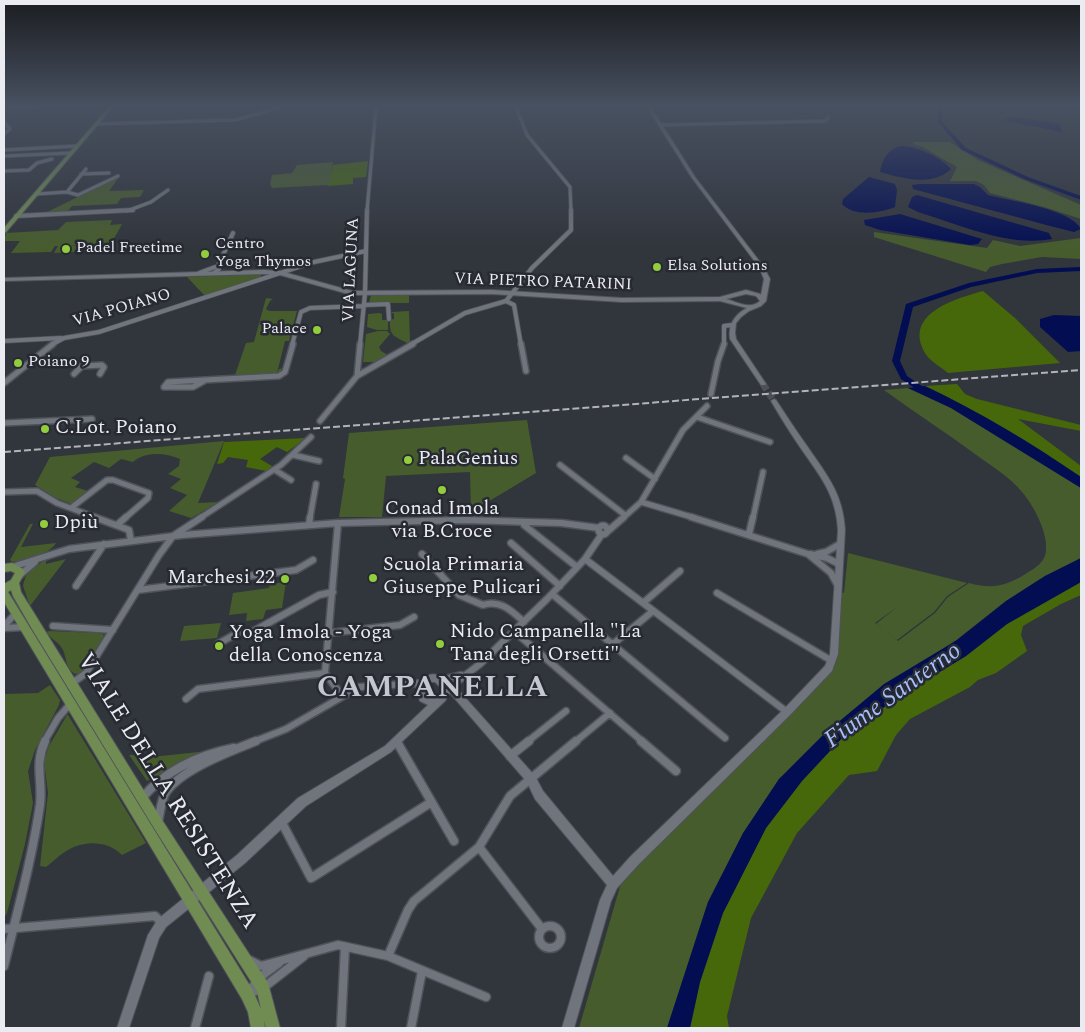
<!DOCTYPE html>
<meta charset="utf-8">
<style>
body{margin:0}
#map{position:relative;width:1085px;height:1032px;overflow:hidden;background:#31353c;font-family:Spectral,serif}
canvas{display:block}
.frame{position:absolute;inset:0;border:5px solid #eaecf1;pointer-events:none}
</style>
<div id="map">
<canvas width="1085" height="1032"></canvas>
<div class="frame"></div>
</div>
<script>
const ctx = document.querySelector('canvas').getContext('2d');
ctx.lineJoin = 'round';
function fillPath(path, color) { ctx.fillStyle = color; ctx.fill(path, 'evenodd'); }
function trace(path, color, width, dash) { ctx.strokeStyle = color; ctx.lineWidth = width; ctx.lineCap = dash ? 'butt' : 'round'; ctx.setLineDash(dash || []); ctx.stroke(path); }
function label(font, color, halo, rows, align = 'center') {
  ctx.font = font + ' Spectral,serif'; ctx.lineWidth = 5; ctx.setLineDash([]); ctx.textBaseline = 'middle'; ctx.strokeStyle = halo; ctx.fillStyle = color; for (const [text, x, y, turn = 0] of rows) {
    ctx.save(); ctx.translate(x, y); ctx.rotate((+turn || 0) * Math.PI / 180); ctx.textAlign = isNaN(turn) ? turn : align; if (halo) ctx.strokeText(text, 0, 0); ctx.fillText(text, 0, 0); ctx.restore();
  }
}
fillPath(new Path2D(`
 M914,142H950L978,160L1081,205V219L1044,207L990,193L984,185L976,181H950L957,167L923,147L913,144Z
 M333,162L329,185L272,188L270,184L272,175L292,173L297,165Z
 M119,177L109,191L144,190L140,197L121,198L117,204L72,206L67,212L45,213Z
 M112,220L110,225L122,224L111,244L65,246H78L74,252L54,253L58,246H55L51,252L11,253L20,241H4L6,233L58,230L66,222Z
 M874,232L987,248L993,240L1020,246L1081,238V259L1042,257L1002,264L990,267L986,272L874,237Z
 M261,274V278L205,296L187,277Z
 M409,294V303H369L371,295Z
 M266,298L273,299L270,301L266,309L269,311H297L289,341H285L277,373L279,369L283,368L277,374L269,376L270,373L235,375L246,343L254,342Z
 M409,311L410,343L409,344C395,336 389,337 390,320L394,319V314L391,312Z
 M380,313L382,314V320H388V330H377L367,327L368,314Z
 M378,331H387L390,334L379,347L381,351L388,355L376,362H363L366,334Z
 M908,388L951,408L1081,488V558L1045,576L1006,601L779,779L743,834L708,902L667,1028H579L621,883L805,699L834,667L837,655L840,592L844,593L848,553L967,583L947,596L934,612L897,640L876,624L897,607L875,623L898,641L935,613L948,597L969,583C994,590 1009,585 1030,571C1037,567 1045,561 1046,551C1048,533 1034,506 1022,492C1010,477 990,465 975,454C945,432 914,412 884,390Z
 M527,420L536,473L471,512L470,472L386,476L382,517H339L345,479L343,478L349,433Z
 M224,441L198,503L219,502L191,518L169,511L187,495L170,488L181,479L168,474L179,466L180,459C165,453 146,451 133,462L121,459L109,468L94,462L71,478L80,482L75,487L88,491L72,504L56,498L35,485L50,457Z
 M30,524H33L21,547L56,543C49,555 25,560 12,562L10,560Z
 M66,559L30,606L23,586C25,572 34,567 46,560V564Z
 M286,582L282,608L266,610L263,619L246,621L247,613L229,615L233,593L269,588L270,584Z
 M221,623L217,638L180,641L184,626Z
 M49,631L98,633L103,634L104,637L84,672L75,674C65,668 67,659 63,650C59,642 51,639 46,632Z
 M50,685L60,700L59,705L35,750L28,771L33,803L25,844L7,913L4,918V694L38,693Z
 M67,715H68L146,843L122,855C108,841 85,840 68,850C60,854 53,862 46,867L40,866L48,793L44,761L49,746Z
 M208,751L197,754L147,781L129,755L161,756Z`), '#475c2d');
fillPath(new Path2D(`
 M368,161L366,177L353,178V184L328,186L333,165Z
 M983,291L1015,318L1060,363L948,373C942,368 932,362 927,356C900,315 954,299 983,291Z
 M957,384L965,394L977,399L1081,425V431L1018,419L1081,466V477C1031,443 980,412 925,386Z
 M306,438L287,452L277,447L260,459L272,466L271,472L246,467L248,460L228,457L223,463L217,464L224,442Z
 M1081,582V595L1061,604L1023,626L1021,635L1027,651L996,673L978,680L970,687L910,719L896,735L877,771L849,775L797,833L751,918L727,1016L729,1028H690L700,982L723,913L766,828L802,781L843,737L898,697L966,656L1007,624Z`), '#46680b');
fillPath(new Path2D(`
 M1014,117L1060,124L1062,132L1003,120Z
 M900,146C917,146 939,156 951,169C933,187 901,178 880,172C882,160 888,149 900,146Z
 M869,177L895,184L897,190L895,207C879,213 854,217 842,204L843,199Z
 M919,184H974L980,187L988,195C1010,201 1071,209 1081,229L1074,232L1050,226L913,189L912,185Z
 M917,195L1049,233L1052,239C1007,247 961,225 918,212L908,207L912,197Z
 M900,214L982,239L978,244L970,245L880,230L865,225L864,220Z
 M1054,315L1081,316V351L1068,352L1040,327V319Z
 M925,386C980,412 1031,443 1081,477V488L951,408L908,388Z
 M1081,558V582L1007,624L966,656L898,697L843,737L802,781L766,828L723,913L700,982L690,1028H667L708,902L743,833L779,779L824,734L884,684L957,640L1006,601L1045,576Z`), '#030e52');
fillPath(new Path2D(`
 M941,107H946L942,110V122L966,148L1028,177L1081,196V200L1024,179L962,150L938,122V110Z
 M1066,107L1081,109V111L1066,108Z
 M1081,267V271L1037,273L971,287L913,307L900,361L907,376L932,393L928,396L925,395L901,379L892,361L906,304L969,283L1037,269Z`), '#030e52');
trace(new Path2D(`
 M763,384L774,401`), '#4d5057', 7, [7, 3]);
const streetFar4 = new Path2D(`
 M516,107L527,135L570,187L571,211
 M10,108L35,107
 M4,122L10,129L4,134
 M96,124L235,120L282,107
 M660,125L826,121L828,117
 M4,150L77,146
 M4,156L71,153
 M4,171L29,170L37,163L52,159
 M81,174L109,173
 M67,192L86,169
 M36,194L67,192L78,195L118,176
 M127,211L151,202L168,190
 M367,211L376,107`);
const streetFar3 = new Path2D(`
 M16,216L133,210
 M215,272L219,269L218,266L233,233
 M199,273L215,267
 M506,301L514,305L521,345
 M364,305L388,304L389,319
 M4,341L61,338
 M51,345L64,338L99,332L314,262L366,251
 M292,345L301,312L310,308L364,306
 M360,345L365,293L367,210
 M410,345L465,313L506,301L532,268L571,230V210
 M724,345V326L732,325`);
const streetFar2 = new Path2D(`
 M521,344L526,371
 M74,374L82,366L102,365L104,367L100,374
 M357,376L413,344
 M204,381L193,387H164L168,382L279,376L285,372L293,344
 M4,383L53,344
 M711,394L718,361L724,344
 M697,417L770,442
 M320,421L357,376L360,344
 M4,423L92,419
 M293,455L319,461
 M626,458L655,479
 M560,465L625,515
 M275,470L291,480
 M4,492L37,491L57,503L97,518
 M641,502L695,518
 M71,508L107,480H113L149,493L148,498L125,518
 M200,518L281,465L311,437
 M310,518L316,484
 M623,518L641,502L683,430L707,406
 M753,518L763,472`);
const streetFar1 = new Path2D(`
 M94,517L129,530L131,541
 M691,517L808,554L831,573L837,584
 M338,523L325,673L342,696
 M117,525L126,517
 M309,525L310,517
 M524,525L577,567
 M598.5 530a4.5 4.5 0 1 1 9 0a4.5 4.5 0 1 1-9 0Z
 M608,531L624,517
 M749,534L753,517
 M511,543L560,586
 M422,554L459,595L483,605C500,599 512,611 524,622
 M810,554L827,558L839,564
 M817,554L826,552L840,544
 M585,559L787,712
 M12,567L69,549L182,535L338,523L465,520L561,523L599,528
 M20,575L35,562
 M76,586L104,544
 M138,590L296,570L313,560
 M717,593L832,661
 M552,594L725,738
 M643,603L680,571
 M4,626L16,613
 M53,626L113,630
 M4,628L25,627
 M515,632L643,742
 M329,633L400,625L414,617
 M218,644L239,632H252L319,595L333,592
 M613,644L653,611
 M441,680L461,675
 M71,684L86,673L159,555L173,536L202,517
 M450,687L480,664L547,599L585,559L602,534
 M186,699L198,689L325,673
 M44,742L58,718L71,703
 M253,742L286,729L359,687L424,683
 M527,742L566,711
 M575,742L610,713`);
const street = new Path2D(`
 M641,741L676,771
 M397,742L454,841
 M510,756L529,741
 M142,798C166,770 199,755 234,748
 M281,821L311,878L430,803
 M158,822C160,813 161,800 166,792C182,769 231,751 256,741
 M479,847L542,929
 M539 937a11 11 0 1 1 22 0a11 11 0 1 1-22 0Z
 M4,929L155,916L162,923
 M388,956L408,910L414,901L479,847L510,796L576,741
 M249,960L261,966L338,945L388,956L486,997
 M4,966C17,913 32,859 40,805C43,781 34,765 45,741
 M248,992L264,974L279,963
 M248,994L263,988L304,956
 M195,1028L209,976
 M341,1028L345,947
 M411,1028L422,971`);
const secondary = new Path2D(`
 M647,107H651L695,177L763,266L770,279L766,301L761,306L749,311L741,317L736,323L735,333L736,339L766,384L765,385H761L730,339C728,325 734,315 747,308L720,301L622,302L492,294L352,295L280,275L264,274L4,281V278L264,270L280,271L352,291L492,290L622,298L720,297L746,290L760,294L761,295L764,279L759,267L692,178ZM746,294L756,296L760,301C750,310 737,302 726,299Z
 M774,399L776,400C786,415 796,431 807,446C826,474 843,493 845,530L838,654L832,671L790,715L639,864L617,888L611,901L574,1028H562L600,900L607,885L535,799L527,782L450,693L445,701L391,752L306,806L245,863L166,927L159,938L129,1028H117L148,935L158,919L237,855L298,798L385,746L428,705L420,701L416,690C420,673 439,668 448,684H453L535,776L543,791L613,876L631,856L784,709L825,666L830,654L838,530C836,495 821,477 802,450C791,434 781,418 771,401ZM431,682H435L440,687V693L436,698H430L426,693V686Z`);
const primary = new Path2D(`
 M109,107H113L6,232L4,233V228Z
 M12,563L23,569L25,572L19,583L21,592L162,820L268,983L280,1028H266L264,1021L265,1028H251L248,1012L242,999L4,602V584L11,580L15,573L11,571L4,572V564ZM11,590L13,596L32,629L154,828L257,991L261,1009L252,989L8,592Z`);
trace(streetFar4, '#4f5259', 4.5);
trace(streetFar3, '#4f5259', 5.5);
trace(streetFar2, '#4f5259', 8);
trace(streetFar1, '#4f5259', 9);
trace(street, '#4f5259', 11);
trace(secondary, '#4f5259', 2);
trace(primary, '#4f5259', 2);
trace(streetFar4, '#70747c', 3);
trace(streetFar3, '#70747c', 4);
trace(streetFar2, '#70747c', 5);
trace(streetFar1, '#70747c', 6);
trace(street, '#70747c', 8);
fillPath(secondary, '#70747c');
fillPath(primary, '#718c53');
trace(new Path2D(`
 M4,452L1081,370`), '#b2b4ba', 2, [7, 3]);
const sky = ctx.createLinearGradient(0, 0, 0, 252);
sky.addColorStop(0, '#1b1d21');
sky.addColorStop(0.42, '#485161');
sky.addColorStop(1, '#48516100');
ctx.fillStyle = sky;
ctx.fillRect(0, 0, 1085, 252);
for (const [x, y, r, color] of [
 [66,249,5,"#92cd3e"],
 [205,254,5,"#92cd3e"],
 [657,267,5,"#92cd3e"],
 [317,330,5,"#92cd3e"],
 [18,363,5,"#92cd3e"],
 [45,429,5,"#92cd3e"],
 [408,460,5,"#92cd3e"],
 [442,490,5,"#92cd3e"],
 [44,524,5,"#92cd3e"],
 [373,578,5,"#92cd3e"],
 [285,579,5,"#92cd3e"],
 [440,644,5,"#92cd3e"],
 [219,646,5,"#92cd3e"]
]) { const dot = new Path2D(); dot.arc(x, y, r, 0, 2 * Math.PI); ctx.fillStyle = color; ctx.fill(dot); trace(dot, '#272a32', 2); }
label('16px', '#eaecf1', '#272a32', [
 ["Centro",215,245],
 ["Yoga Thymos",215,263],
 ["Padel Freetime",76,249],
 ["Elsa Solutions",667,267],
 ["Palace",307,330,"right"],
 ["Poiano 9",28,363]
], 'left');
label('16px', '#eaecf1', '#272a32', [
 ["VIA LAGUNA",352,270,-87],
 ["VIA PIETRO PATARINI",543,283,2],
 ["VIA POIANO",122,309,-16]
]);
label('20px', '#eaecf1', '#272a32', [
 ["C.Lot. Poiano",55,429],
 ["PalaGenius",418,460],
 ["Conad Imola",442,510,"center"],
 ["via B.Croce",442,533,"center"],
 ["Dpiù",54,524],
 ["Scuola Primaria",383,566],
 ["Giuseppe Pulicari",383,589],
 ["Marchesi 22",275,579,"right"],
 ["Nido Campanella \"La",450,633],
 ["Tana degli Orsetti\"",450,656],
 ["Yoga Imola - Yoga",229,634],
 ["della Conoscenza",229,657]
], 'left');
label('24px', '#eaecf1', '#272a32', [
 ["VIALE DELLA RESISTENZA",166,792,58]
]);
label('italic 25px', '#a4bffb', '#272a32', [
 ["Fiume Santerno",894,697,-36]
]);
ctx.letterSpacing = '1px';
label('bold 30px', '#c2c7d0', '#272a32', [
 ["CAMPANELLA",433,690]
]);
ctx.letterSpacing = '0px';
</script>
